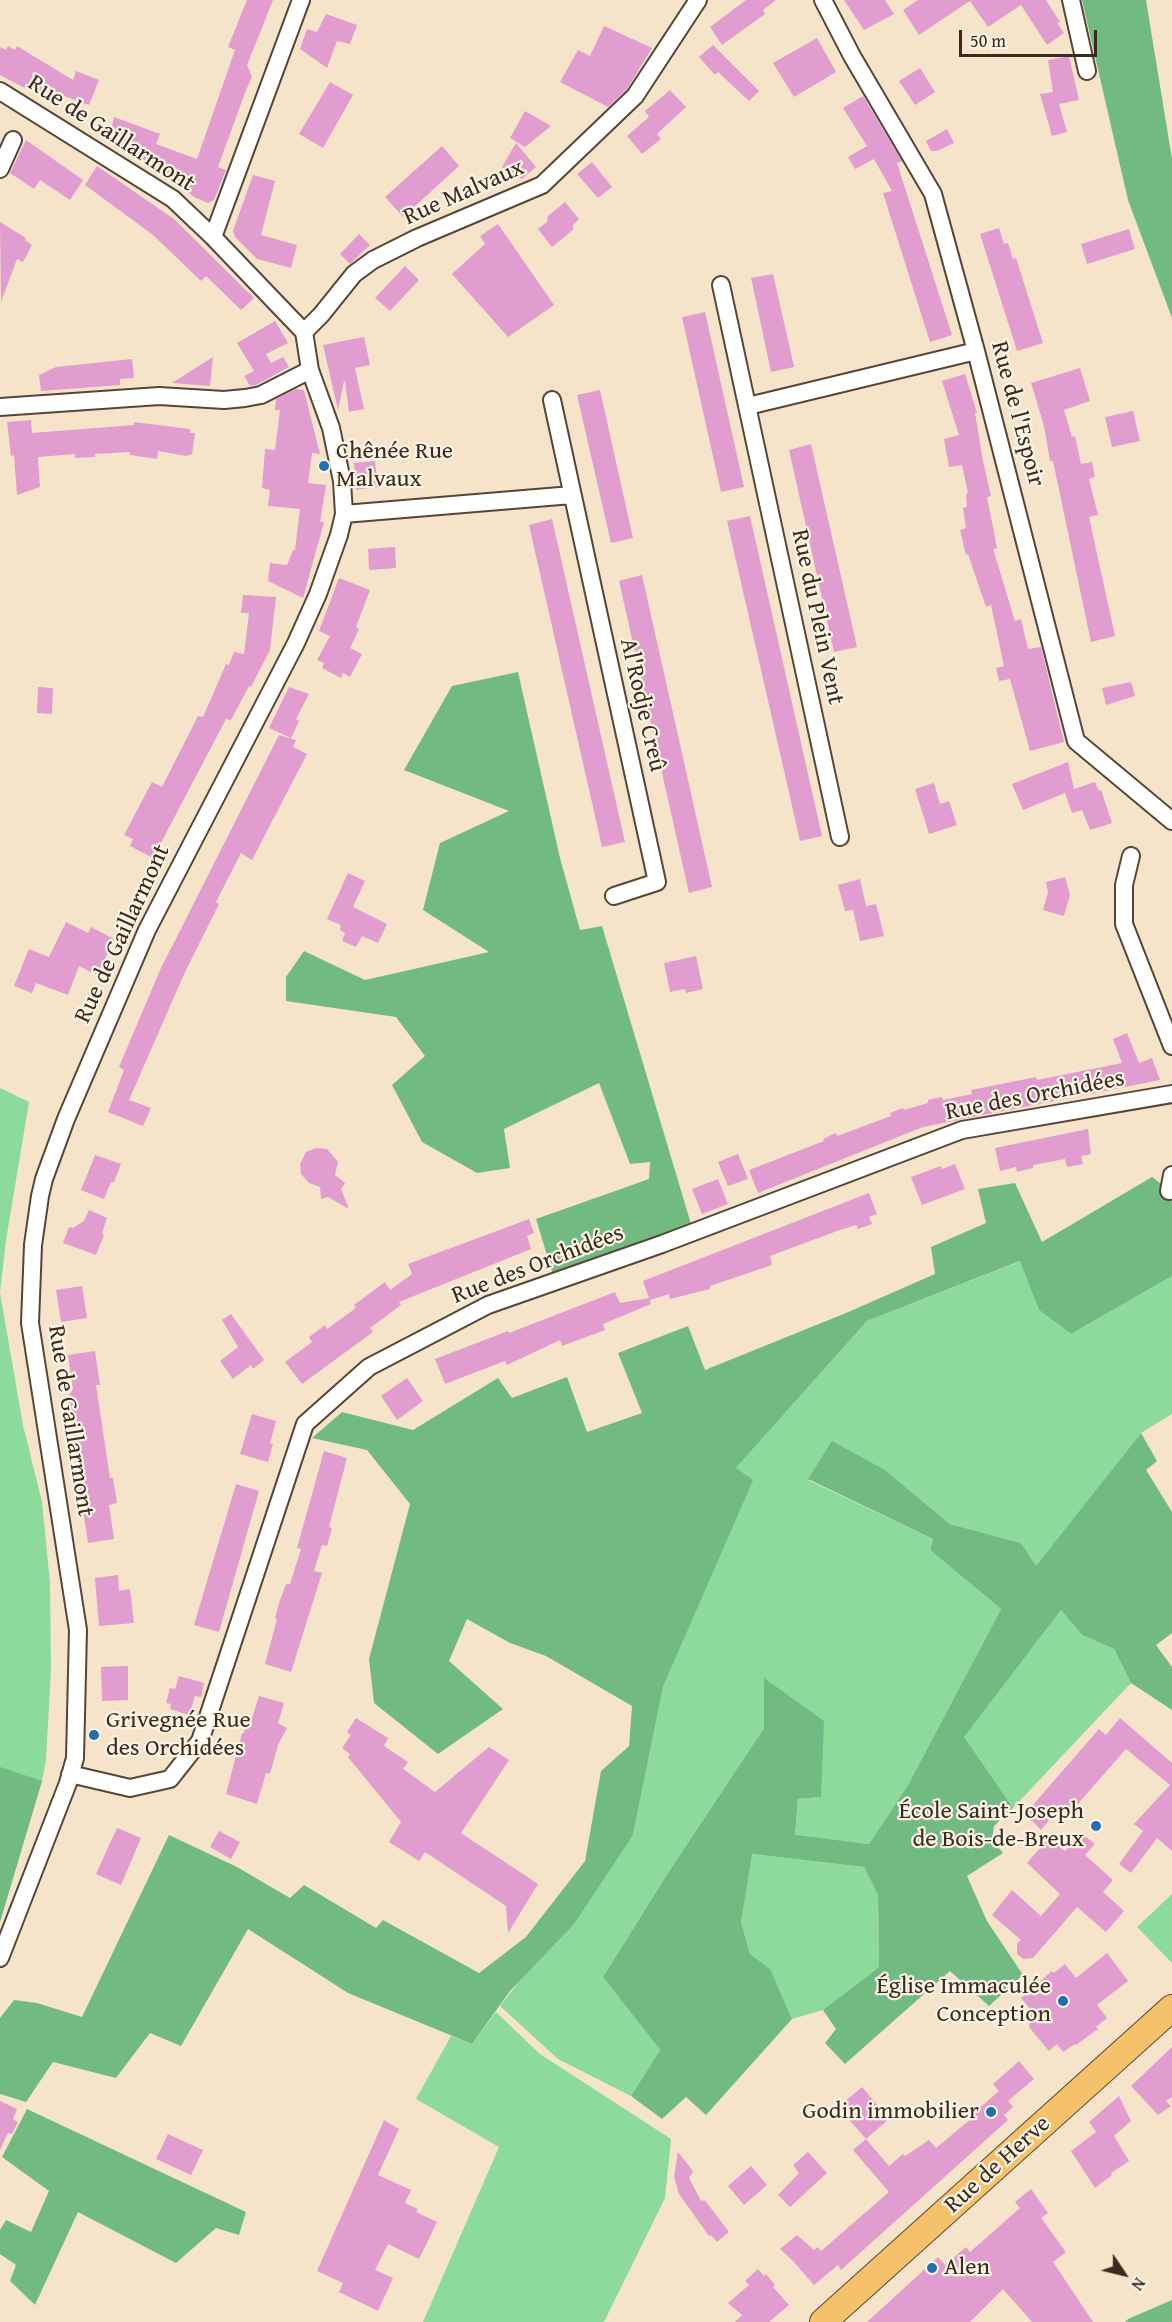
<!DOCTYPE html>
<meta charset="utf-8">
<style>
body{margin:0}
#map{position:relative;width:1172px;height:2322px;overflow:hidden;background:#f6e4ca;font-family:"Gentium Book Plus",serif}
canvas{display:block}
.north{position:absolute;left:1094px;top:2244px;width:60px;height:60px;-webkit-text-stroke:4px #fcf5e5;paint-order:stroke;rotate:125deg;font-size:16px;font-weight:700;line-height:24px;text-align:center;color:#3b2a1e}
.north::after{content:'';display:block;margin:auto;width:21px;height:27px;background:#3b2a1e;clip-path:polygon(50% 0,100% 100%,50% 72%,0 100%)}
.scale{position:absolute;left:959px;top:30px;width:138px;height:27px;box-sizing:border-box;border:3px solid #3b2a1e;border-top:0;padding-left:8px;font-size:18px;line-height:21px;white-space:nowrap;color:#3b2a1e;-webkit-text-stroke:4px #fcf5e5;paint-order:stroke}
</style>
<div id="map">
<canvas width="1172" height="2322"></canvas>
<div class="north">N</div>
<div class="scale">50 m</div>
</div>
<script>
const ctx = document.querySelector('canvas').getContext('2d');
ctx.lineJoin = 'round';
function fillPath(path, color) { ctx.fillStyle = color; ctx.fill(path, 'evenodd'); }
function trace(path, color, width, dash) { ctx.strokeStyle = color; ctx.lineWidth = width; ctx.lineCap = dash ? 'butt' : 'round'; ctx.setLineDash(dash || []); ctx.stroke(path); }
function label(font, color, halo, rows, align = 'center') {
  ctx.font = font + ' "Gentium Book Plus",serif'; ctx.lineWidth = 4.5; ctx.setLineDash([]); ctx.textBaseline = 'middle'; ctx.strokeStyle = halo; ctx.fillStyle = color; for (const [text, x, y, turn = 0] of rows) {
    ctx.save(); ctx.translate(x, y); ctx.rotate((+turn || 0) * Math.PI / 180); ctx.textAlign = isNaN(turn) ? turn : align; if (halo) ctx.strokeText(text, 0, 0); ctx.fillText(text, 0, 0); ctx.restore();
  }
}
fillPath(new Path2D(`
 M0,1088L29,1102L6,1240L0,1293L23,1425L42,1502L50,1583L51,1669L46,1760L42,1781L0,1922Z
 M1021,1261L1039,1310L1071,1334L1172,1276V1414L1141,1433L1036,1567L1021,1543L950,1524L885,1470L808,1480L933,1539L930,1550L1001,1609L908,1785L869,1844L795,1836L798,1799L821,1797L764,1728L666,1876L603,1977L660,2050L631,2096L558,2059L500,2006L633,1835L663,1687L716,1563L736,1468L867,1321Z
 M1061,1610L1082,1635L1114,1649L1131,1683L1013,1808L963,1737Z
 M751,1854L864,1867L878,1895L879,1967L823,2010L792,2019L770,1970L750,1954L741,1922Z
 M1172,1894V1963L1137,1927Z
 M496,2012L540,2054L671,2139L665,2198L604,2322H423L499,2147L416,2099L451,2036L472,2044Z`), '#8cdb9a');
fillPath(new Path2D(`
 M1082,0H1146L1172,159V318L1128,200Z
 M518,672L560,858L580,930L602,926L691,1224L553,1275L536,1219L649,1179L650,1162L630,1164L599,1083L504,1129L510,1168L477,1173L422,1142L392,1085L425,1056L396,1017L286,1001V977L304,951L365,980L489,952L423,910L440,843L509,811L404,770L452,686Z
 M1152,1177L1172,1192V1276L1071,1334L1039,1310L1020,1261L867,1321L736,1468L753,1480L663,1687L633,1835L574,1924L510,1991L472,2044L348,1993L248,1929L181,2046L150,2033L116,2078L53,2062L26,2102L0,2094V2018L14,2000L37,2003L82,2017L169,1835L237,1867L290,1898L304,1885L376,1928L383,1920L479,1973L526,1937L585,1861L601,1771L629,1746L632,1706L546,1656L510,1643L467,1619L449,1661L503,1709L438,1754L374,1703L369,1659L410,1504L367,1450L312,1438L342,1412L413,1430L498,1378L512,1398L567,1377L587,1432L642,1413L618,1353L688,1326L705,1370L846,1313L935,1274L931,1247L986,1223L978,1189L1015,1183L1042,1242Z
 M1141,1433L1157,1461L1146,1470L1172,1512V1633L1156,1645L1172,1667V1710L1131,1683L1114,1649L1082,1635L1061,1610L964,1737L1013,1808L994,1826L992,1840L1003,1853L967,1876L987,1921L1023,1975L989,2006L950,1971L845,2064L825,2043L836,2029L823,2010L879,1967L878,1895L864,1867L752,1854L741,1922L750,1954L770,1969L792,2019L706,2115L686,2097L662,2119L631,2096L660,2050L603,1977L666,1876L764,1728V1678L824,1721L821,1797L798,1799L795,1835L869,1844L908,1785L1001,1609L930,1550L933,1539L808,1479L832,1441L885,1470L950,1524L1021,1543L1036,1566Z
 M0,1767L42,1781L0,1922Z
 M27,2109L246,2212L239,2235L216,2228L176,2263L78,2212L35,2305L10,2281L16,2265L0,2254V2230L6,2220L31,2232L49,2191L2,2157Z
 M1172,2300V2322H1125L1128,2319Z`), '#71bb82');
fillPath(new Path2D(`
 M247,0H273L247,65L252,77L246,90L218,167L226,170L214,200L208,203L196,198L137,156L117,145V142L109,140L114,117L160,134L156,144L197,159L235,50L228,47Z
 M746,0H776L763,10L765,14L722,45L710,27Z
 M844,0H885L894,14L864,30Z
 M918,0H1046L1060,22L1057,23L1064,33L1047,45L1021,5L988,27L970,1L919,35L903,10Z
 M326,14L357,25L350,44L337,41L327,68L300,49L307,29L317,32Z
 M604,26L652,48L627,89L608,107L560,82L578,50L590,56Z
 M817,38L836,72L794,97L773,63Z
 M713,45L759,91L749,101L718,72L715,75L699,57Z
 M8,46L15,50L17,46L73,80L76,71L99,80L89,105L47,90L42,97L0,75V47L6,50Z
 M1069,56L1079,100L1059,104L1067,132L1052,136L1040,94L1053,92L1048,60Z
 M920,68L935,92L915,105L899,81Z
 M330,82L353,95L323,148L299,134Z
 M670,90L686,107L657,134L661,139L642,154L627,136L649,117L645,111Z
 M863,96L902,161L897,163L952,335L930,342L883,193L892,191L874,159L855,169L848,157L867,146L843,108Z
 M525,111L551,126L525,147L510,138Z
 M947,129L954,143L937,151H931L926,141Z
 M26,140L83,180L70,200L40,180L34,189L10,173Z
 M516,143L536,167L522,179L502,167Z
 M442,146L459,166L403,217L385,197Z
 M592,162L612,187L598,198L577,174Z
 M97,166L174,219L254,298L241,310L206,276L201,281L153,235L85,185Z
 M253,175L275,181L261,235L297,245L291,268L257,259L235,237L233,231Z
 M565,202L579,219L573,225V230L552,247L538,229L547,222L548,216Z
 M0,222L26,238L25,240L32,245L23,262L17,259L1,302Z
 M498,224L554,305L508,337L452,274L485,244L480,236Z
 M999,228L1004,244L1008,243L1013,259L1016,258L1043,343L1017,351L980,234Z
 M1129,229L1135,249L1087,264L1081,244Z
 M359,234L370,245L350,264L340,254Z
 M405,266L419,280L390,311L375,298Z
 M773,274L794,367L771,372L751,278Z
 M705,312L744,487L721,492L682,317Z
 M275,321L288,343L266,354L271,363L283,357L289,367L256,385L250,386L244,376L254,371L237,343Z
 M364,337L370,365L355,368L364,409L349,412L345,381H344L338,410L323,345Z
 M213,357L210,386L172,383Z
 M132,359L134,378L120,379V385L41,391L39,375L56,367Z
 M1080,368L1090,401L1064,410L1072,437L1075,436L1081,464L1092,462L1095,477L1089,479L1098,515L1089,517L1115,636L1091,642L1053,461H1050L1044,426L1031,383Z
 M965,374L977,413H975L983,461L991,496L987,497L997,548L993,549L1015,621L1021,619L1028,649L1041,647L1064,742L1030,751L1010,679L999,681L996,668L1004,666L991,605L986,607L968,554L966,555L960,530L966,528L963,508L967,507L966,494L968,493L962,465L949,467L944,439L959,435L942,381Z
 M296,389L304,390L320,454L312,453L308,483L326,485L320,522H324L303,598L268,581L270,563L287,565L293,550H295L300,509L268,506L270,490L262,488L265,449L275,450L280,410H275L276,399Z
 M600,390L633,538L611,543L577,395Z
 M1133,411L1140,441L1112,447L1105,417Z
 M31,420L32,433L134,425V422L190,429V433H195L192,454L186,456L158,451L157,459L130,455V452L95,454V457L75,458V454L38,457L40,487L17,495L14,455L11,456L7,422Z
 M811,444L857,647L834,652L789,450Z
 M375,461L378,487L356,490L354,463Z
 M750,516L822,836L800,841L727,521Z
 M552,519L625,842L602,847L529,525Z
 M395,547L396,568L369,570L368,549Z
 M642,575L712,887L689,893L619,581Z
 M339,578L370,590L356,627L359,629L350,648L362,654L350,677L343,673L341,678L322,668L324,663L317,660L330,636L319,631Z
 M243,595L276,597L270,650L255,679L251,687L249,686L231,720L226,719L153,858L130,846L133,839L124,835L152,782L162,787L198,716L203,717L226,664L229,665L234,652L244,654L249,613H241Z
 M1131,682L1135,696L1106,705L1102,688Z
 M38,687L53,688L52,714L37,713Z
 M289,687L309,694L296,719L299,721L291,738L269,728Z
 M279,735L296,740L293,747L307,754L252,860L241,853L216,902L219,904L185,972L129,1100L151,1108L143,1126L108,1112L124,1070L119,1067L160,970Z
 M1068,762L1074,789L1095,782L1099,791L1101,790L1112,823L1090,830L1082,810L1072,813L1065,793L1023,810L1012,784Z
 M934,783L940,804L949,801L957,825L929,834L915,789Z
 M348,873L365,881L353,907L387,924L378,943L362,936L356,947L342,941L345,933L340,930L341,925L327,919Z
 M1065,877L1070,895L1064,916L1043,910L1048,892L1046,882Z
 M860,879L866,906L876,904L884,936L860,941L853,910L845,911L838,885Z
 M66,922L88,933L91,927L114,939L97,975L79,966L68,995L36,983L32,993L14,986L29,949L49,957Z
 M696,956L703,989L686,993L685,989L670,992L664,963Z
 M1127,1033L1139,1063L1152,1058L1160,1080L923,1127L758,1193L749,1170L824,1141L823,1139L836,1133L837,1136L891,1116L890,1113L903,1108L904,1110L928,1103V1100L942,1097L943,1100L972,1094L971,1090L1036,1077L1037,1080L1122,1063L1113,1039Z
 M1088,1129L1091,1154L1081,1156L1083,1164L1067,1167L1065,1159L1033,1165V1168L1017,1172L1016,1167L1000,1171L995,1148Z
 M316,1148L327,1149L338,1162L335,1175L345,1183L341,1189L349,1209L328,1197L321,1199L320,1187L309,1183L301,1174L300,1164L306,1152Z
 M738,1154L748,1179L728,1186L718,1162Z
 M95,1155L121,1164L114,1182H111L104,1199L81,1190Z
 M955,1164L965,1189L922,1205L911,1177L941,1166L942,1169Z
 M718,1179L728,1204L702,1214L692,1189Z
 M869,1193L877,1214L869,1217L872,1224L858,1229L856,1225L837,1231L770,1256L772,1265L710,1286V1289L670,1299L669,1294L650,1300L651,1304L603,1324L605,1330L562,1346L560,1340L507,1365L505,1361L445,1384L435,1359L508,1331L509,1333L615,1292L620,1303L649,1298L643,1281Z
 M89,1210L107,1218L102,1233L104,1235L96,1255L63,1243L69,1227L73,1228L84,1221Z
 M529,1219L534,1233L527,1236L531,1249L399,1302L401,1305L370,1328L373,1332L302,1384L285,1362L312,1342L309,1337L325,1325L327,1329L356,1308L354,1305L385,1282L390,1290L412,1274L408,1264Z
 M82,1286L87,1318L61,1322L56,1290Z
 M231,1314L264,1360L253,1369L251,1365L233,1379L220,1361L238,1347L222,1320Z
 M95,1351L100,1385H96L110,1478H113L117,1503L109,1505L114,1539L88,1543L66,1400L73,1389L68,1355Z
 M407,1378L423,1401L397,1420L381,1396Z
 M252,1414L276,1421L270,1443L273,1444L268,1462L240,1454Z
 M324,1451L347,1458L329,1527L332,1528L327,1546L322,1545L314,1571L322,1573L291,1672L265,1664L277,1619L275,1618L279,1603L286,1584H290L301,1549L297,1548Z
 M236,1484L259,1491L219,1632L194,1625Z
 M118,1575L119,1591L130,1589L134,1623L99,1626L95,1578Z
 M128,1666V1700L102,1701L101,1667Z
 M179,1676L204,1683L201,1697L195,1696L189,1715L170,1709L171,1704L166,1703L170,1688L175,1689Z
 M259,1696L284,1703L278,1723L287,1728L278,1745L270,1774L266,1773L257,1804L226,1794L242,1733H244L248,1717L252,1718Z
 M356,1718L388,1738L384,1746L408,1762L403,1769L435,1792L489,1747L509,1760L461,1833L538,1884L508,1933L506,1906L425,1852L419,1861L389,1842L401,1822L348,1757L350,1754L342,1748L351,1735L347,1732Z
 M1120,1718L1172,1763V1851L1157,1838L1131,1873L1119,1864L1143,1831L1134,1824L1170,1785L1126,1749L1069,1814L1061,1806L1041,1830L1025,1814L1099,1729L1106,1735Z
 M117,1828L141,1838L121,1885L96,1874Z
 M219,1831L240,1842L231,1859L210,1847Z
 M1081,1833L1095,1844L1085,1855L1113,1880L1103,1892L1124,1911L1106,1932L1077,1907L1033,1958L1023,1959L1017,1954V1943L1021,1940L992,1915L1012,1890L1041,1916L1060,1894L1027,1863L1048,1839L1065,1851Z
 M1107,1953L1128,1981L1097,2005L1107,2018L1096,2027L1098,2029L1076,2045L1075,2044L1063,2052L1057,2044L1049,2051L1029,2027L1031,2010L1021,1998L1052,1971L1054,1973L1065,1964L1076,1978Z
 M1172,2047V2097L1166,2101L1171,2106L1158,2115L1131,2086Z
 M1019,2061L1034,2079L1008,2101L1013,2107L1004,2115L1008,2120L841,2270L838,2265L814,2285L792,2260L780,2249L797,2235L814,2250L818,2247L821,2251L889,2192L853,2150L866,2139L889,2166L903,2154L905,2156L929,2140L936,2148L971,2119L969,2117L999,2091L1003,2096L993,2084Z
 M862,2087L889,2119L866,2139L838,2107Z
 M1119,2096L1131,2121L1114,2136L1129,2161L1111,2173L1112,2175L1095,2188L1071,2151L1096,2132L1089,2122Z
 M0,2101L17,2109L13,2119L18,2122L12,2134L8,2133L0,2150Z
 M384,2120L399,2129L378,2175L411,2190L405,2203L418,2209L416,2212L437,2222L419,2259L388,2244L375,2270L393,2278L378,2311L339,2292L343,2283L317,2271Z
 M168,2134L203,2150L191,2175L156,2159Z
 M678,2152L693,2171L689,2178L701,2201L704,2200L707,2203L729,2232L717,2242L711,2235L709,2236L679,2194L674,2177Z
 M808,2152L827,2173L790,2207L778,2195L799,2173L793,2165Z
 M751,2166L767,2185L744,2205L728,2186Z
 M1031,2189L1048,2213L1041,2218L1066,2252L1053,2262L1093,2322H1032L1003,2289L970,2322H867L938,2257L945,2265L966,2247L970,2252L1020,2208L1015,2202Z
 M758,2269L764,2276L766,2274L775,2285L773,2287L789,2305L769,2322H735L742,2315L728,2303L749,2285L745,2281Z`), '#e19dcf');
const street = new Path2D(`
 M823,0L852,56L933,194L976,351L1076,741L1172,821
 M1071,0L1087,71
 M0,91L173,199L213,237L304,332L310,370L331,428L342,481L344,514L339,535L318,594L296,643L147,930L66,1119L44,1179L40,1196L33,1245L30,1323L78,1630L75,1758L68,1783L0,1958
 M0,169L13,140
 M213,237L301,0
 M721,285L840,837
 M304,332L321,315L354,274L373,260L417,238L542,185L635,96L698,0
 M552,400L657,882L614,896
 M748,406L976,351
 M0,407L159,396L224,400L245,398L261,395L310,370
 M344,514L572,495
 M1131,856L1124,885V924L1172,1046
 M1169,1191L1172,1175
 M70,1774L130,1788L170,1779L200,1741L305,1424L369,1367L488,1305L662,1244L962,1130L1172,1094`);
const primary = new Path2D(`
 M823,2322L1172,2008`);
trace(street, '#574638', 20);
trace(primary, '#574638', 28);
trace(street, '#fff', 16);
trace(primary, '#f5c16b', 26);
for (const [x, y, r, color] of [
 [324,466,6,"#1f6fb2"],
 [94,1735,6,"#1f6fb2"],
 [1096,1826,6,"#1f6fb2"],
 [1063,2001,6,"#1f6fb2"],
 [991,2112,6,"#1f6fb2"],
 [932,2268,6,"#1f6fb2"]
]) { const dot = new Path2D(); dot.arc(x, y, r, 0, 2 * Math.PI); ctx.fillStyle = color; ctx.fill(dot); trace(dot, '#fcf5e5', 2); }
label('24px', '#3b2a1e', '#fcf5e5', [
 ["Rue de Gaillarmont",111,134,33],
 ["Rue Malvaux",464,193,-24],
 ["Rue de l'Espoir",1017,414,75],
 ["Rue du Plein Vent",817,617,78],
 ["Al'Rodje Creû",642,705,77],
 ["Rue de Gaillarmont",123,934,-65],
 ["Rue des Orchidées",1035,1096,-11],
 ["Rue des Orchidées",538,1265,-21],
 ["Rue de Gaillarmont",70,1421,81],
 ["Rue de Herve",998,2165,-42]
]);
label('24px', '#3b2a1e', '#fcf5e5', [
 ["Chênée Rue",336,452],
 ["Malvaux",336,480],
 ["Grivegnée Rue",106,1721],
 ["des Orchidées",106,1749],
 ["École Saint-Joseph",1084,1812,"right"],
 ["de Bois-de-Breux",1084,1840,"right"],
 ["Église Immaculée",1051,1987,"right"],
 ["Conception",1051,2015,"right"],
 ["Godin immobilier",979,2112,"right"],
 ["Alen",944,2268]
], 'left');
</script>
